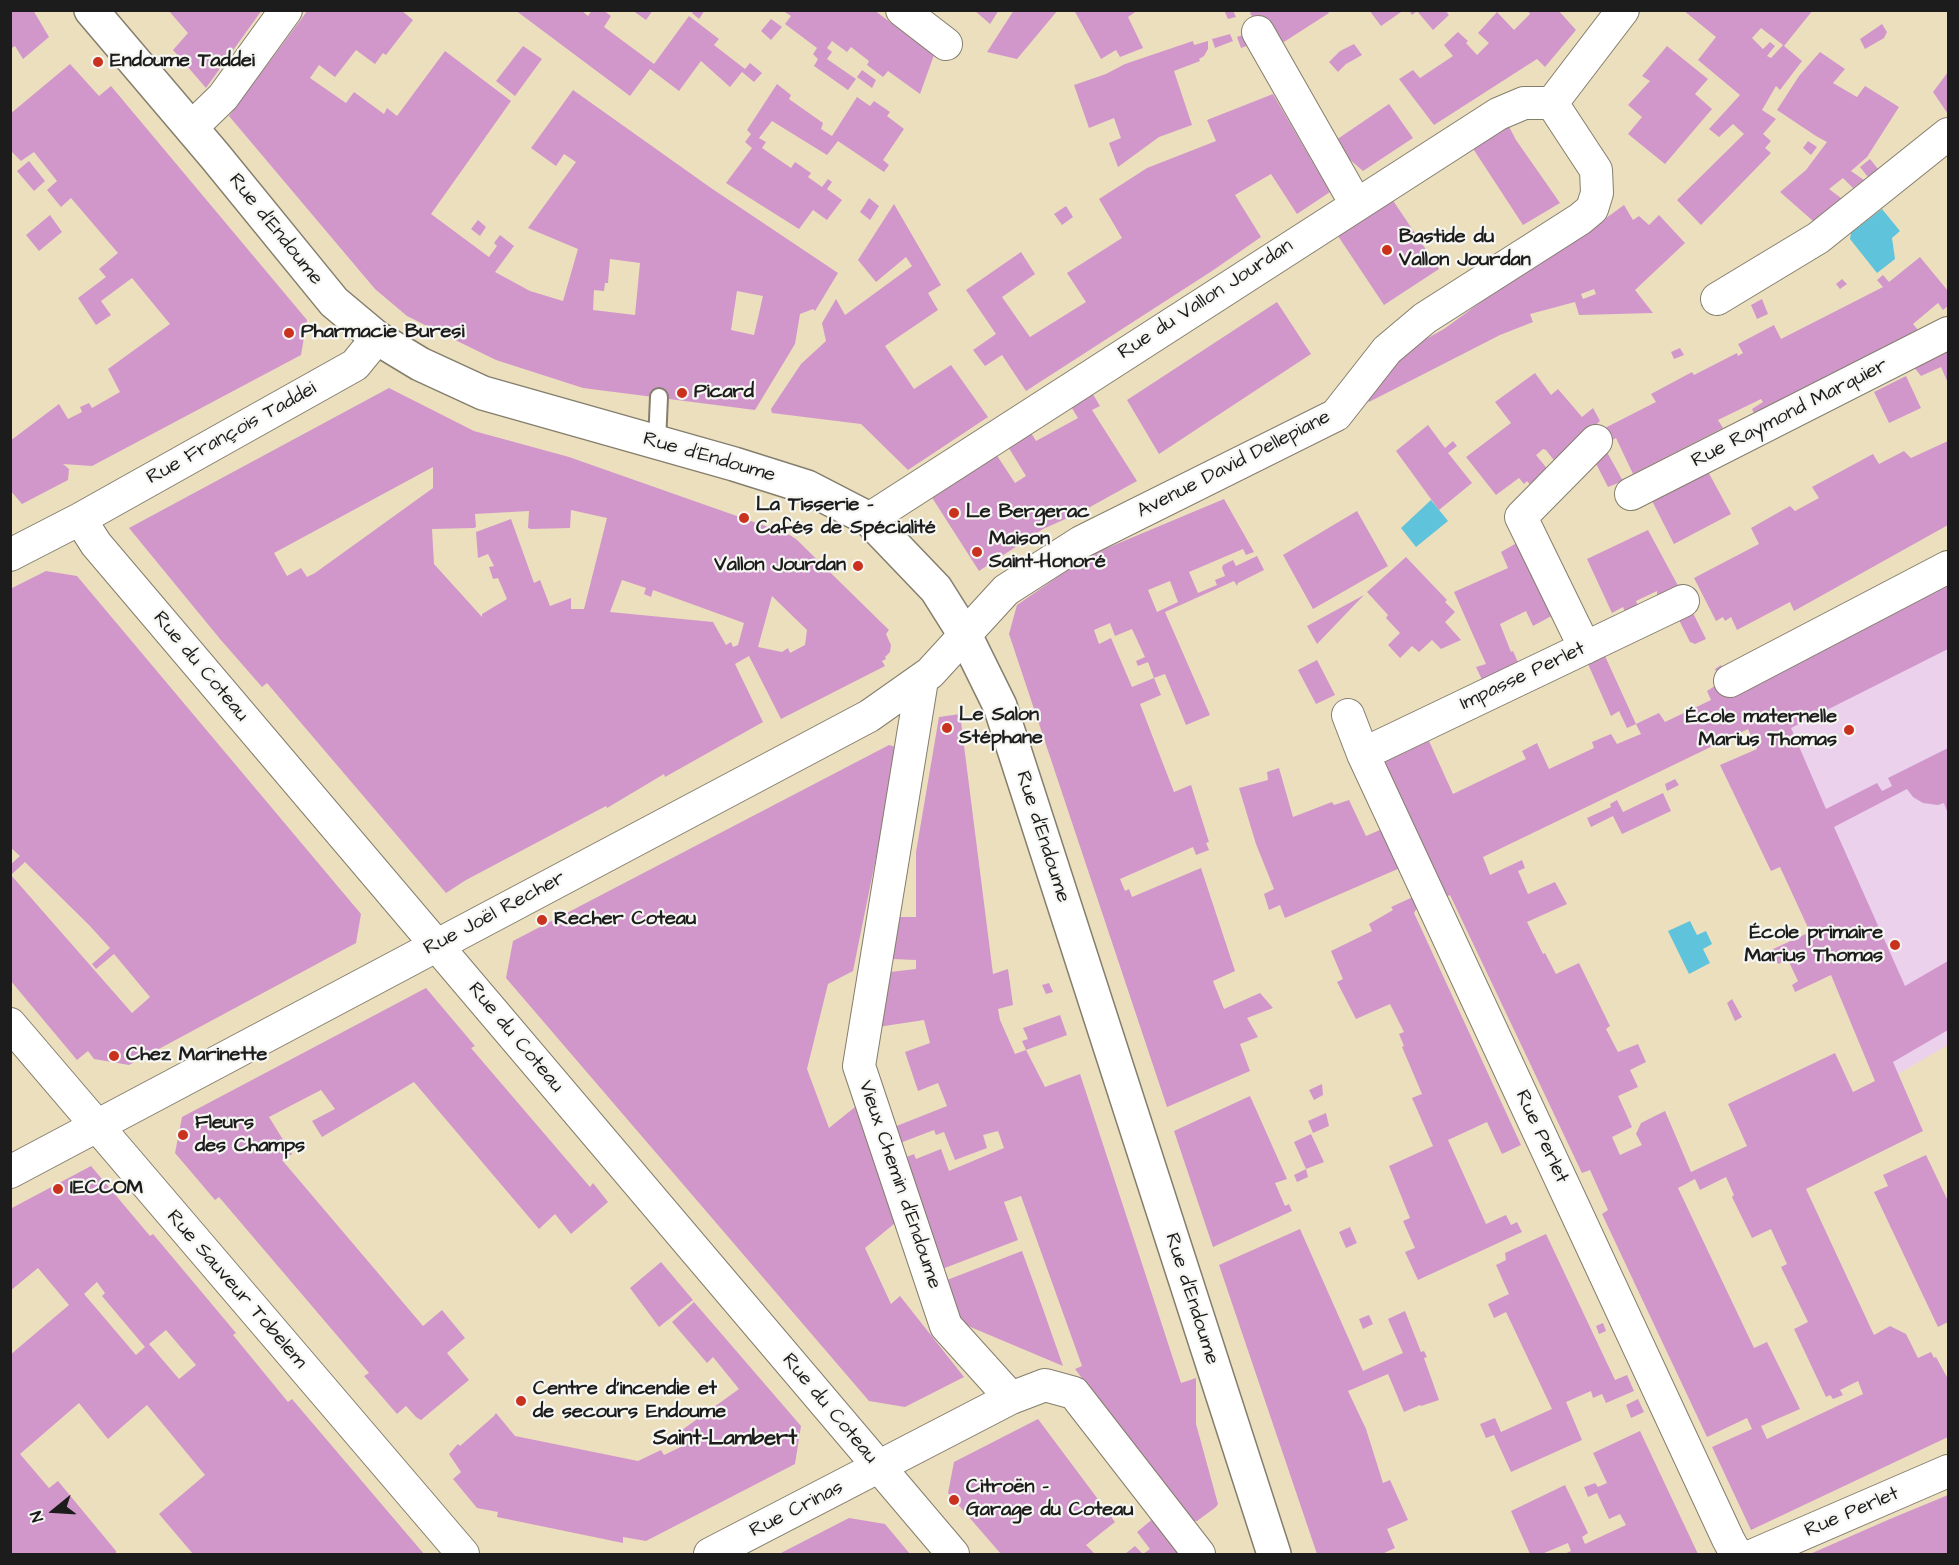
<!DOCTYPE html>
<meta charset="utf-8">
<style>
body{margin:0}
#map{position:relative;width:1959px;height:1565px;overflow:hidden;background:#ecdfbe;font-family:"Architects Daughter",sans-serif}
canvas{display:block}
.frame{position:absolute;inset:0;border:12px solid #1c1c1c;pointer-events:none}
.north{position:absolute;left:24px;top:1481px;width:60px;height:60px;-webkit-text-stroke:4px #f6f6f2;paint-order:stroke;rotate:252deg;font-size:16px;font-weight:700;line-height:24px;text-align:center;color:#1c1c1c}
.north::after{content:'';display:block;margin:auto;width:21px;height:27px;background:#1c1c1c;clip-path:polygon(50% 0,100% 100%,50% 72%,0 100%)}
</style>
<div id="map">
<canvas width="1959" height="1565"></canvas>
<div class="frame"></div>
<div class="north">N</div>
</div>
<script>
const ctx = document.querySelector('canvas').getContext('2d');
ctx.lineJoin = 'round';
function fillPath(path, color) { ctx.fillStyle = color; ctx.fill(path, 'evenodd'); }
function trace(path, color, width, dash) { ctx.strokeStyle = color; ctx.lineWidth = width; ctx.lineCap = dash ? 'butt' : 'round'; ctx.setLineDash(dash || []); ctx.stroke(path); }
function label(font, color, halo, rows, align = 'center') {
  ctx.font = font + ' "Architects Daughter",sans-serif'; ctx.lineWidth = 4.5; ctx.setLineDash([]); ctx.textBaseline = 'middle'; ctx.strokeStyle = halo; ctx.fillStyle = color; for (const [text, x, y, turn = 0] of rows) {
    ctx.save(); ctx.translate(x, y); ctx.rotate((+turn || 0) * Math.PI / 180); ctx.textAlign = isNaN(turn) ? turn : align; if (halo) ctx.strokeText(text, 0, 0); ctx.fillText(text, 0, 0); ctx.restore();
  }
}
fillPath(new Path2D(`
 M1948,581V1045L1898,1074L1733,692Z`), '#ebd1eb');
fillPath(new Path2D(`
 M1882,209L1900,231L1892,238L1895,259L1877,273L1850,239L1851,233Z
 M1431,500L1448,521L1416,547L1401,528Z
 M1690,921L1697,935L1706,931L1712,944L1703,949L1710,963L1689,974L1668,931Z`), '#5ec3db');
fillPath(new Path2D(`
 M10,10H33L49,37L23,59L15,46L10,49Z
 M168,10H262L206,88L173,50L188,33Z
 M308,10H401L413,20L386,55L383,53L375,64L356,50L335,77L319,65L310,78L346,103L354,92L384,114L387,108L397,116L445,51L511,101L431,214L489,257L497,246L494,243L500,235L514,246L495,272L530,291L563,301L578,249L528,228L576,162L564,154L556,166L531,148L573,90L711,188L838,273L815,311L813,309L800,314L795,344L755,410L583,388L496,360L447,336L407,316L375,289L229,116ZM610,259L640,263L635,315L593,310L594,290L604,291L605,283H608ZM737,291L763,296L754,335L731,330Z
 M515,10H581L588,16L592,10H603L611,16L604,27L654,64L689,16L719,39L714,45L745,69L750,63L762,73L754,82L742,72L730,87L701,61L679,91L650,69L630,96Z
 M632,10H653L646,20Z
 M693,10H705L699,19L692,13Z
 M782,10H874L934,55L920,94L888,71L883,77L867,65L869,61L851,47L847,52L832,41L827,48L832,52L827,59L856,79L848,90L814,66L818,59L813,54L817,48L785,24L791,16Z
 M974,10H999L990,24Z
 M1014,10H1058L1017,59L987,52Z
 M1074,10H1138L1128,17L1143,48L1120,57L1116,50L1101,59Z
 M1224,10H1233L1236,17L1228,19Z
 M1253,10H1327L1329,13L1273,49L1250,13Z
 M1369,10H1404L1381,26Z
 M1409,10H1445L1449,15L1433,30L1417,11L1412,15Z
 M1527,10H1558L1576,30L1545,67L1537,59L1434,125L1399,79L1413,70L1420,78L1453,56L1444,45L1458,32L1468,41L1466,43L1477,55L1489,43L1478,33L1497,12L1514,30L1530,14Z
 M1683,10H1813L1784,46L1802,61L1780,90L1776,86L1762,110L1776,119L1763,134L1771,141L1765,148L1771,153L1701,225L1677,200L1744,134L1733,124L1719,137L1709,129L1740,95L1698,60L1716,37ZM1761,28L1783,45L1771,58L1767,56L1775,46L1770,42L1763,49L1752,38Z
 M771,19L782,27L771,40L761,31Z
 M1882,24L1887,32L1884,38L1865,49L1860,39Z
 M1250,32L1255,43L1241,48L1237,37Z
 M1230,34L1233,41L1215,48L1212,39Z
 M1193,41L1194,45L1208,41V49L1204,56L1199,59L1200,61L1174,71L1192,125L1159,137L1118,167L1109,143L1121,138L1114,118L1089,128L1074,85L1106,74L1125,64Z
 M1354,44L1362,55L1346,64L1338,72L1329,62L1340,51Z
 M523,46L542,59L515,96L496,81Z
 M1667,46L1708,79L1695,94L1712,109L1665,164L1628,134L1642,117L1628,105L1650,81L1642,76Z
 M1820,52L1845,69L1833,83L1857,97L1865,86L1899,107L1867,157L1851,171L1864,180L1853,188L1843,178L1829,189L1841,198L1813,221L1780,192L1806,170L1827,142L1816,136L1777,110L1799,76Z
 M70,64L99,96L111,86L307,320L301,355L92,466L63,464L69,469L68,480L22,504L10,490V441L59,404L68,419L82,412L80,407L89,403L92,408L120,392L108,369L170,324L132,278L101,301L111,315L96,325L78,298L106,277L99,269L118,253L71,198L61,207L47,190L57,181L34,152L21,161L10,150V114Z
 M862,70L876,80L872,88L857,77Z
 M1948,72V114L1933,92Z
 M777,84L791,95L789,99L823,123L821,129L832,136L857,97L870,106L874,101L890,112L887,116L904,129L883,160L889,165L884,172L838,141L827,155L772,121L759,138L766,142L762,148L791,168L795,162L811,173L808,177L822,187L828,179L832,182L827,189L842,200L827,220L813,210L799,229L726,183L752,148L745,142L751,134L747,130Z
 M1273,94L1330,192L1297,214L1271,174L1235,195L1261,237L1212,271L1026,391L1002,355L985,366L973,350L996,334L966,290L1021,252L1035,274L1002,297L1030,337L1086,302L1067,273L1122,238L1099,199L1147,168L1216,141L1207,120Z
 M1389,104L1413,138L1363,171L1347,157L1336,140Z
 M1506,121L1516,140L1560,203L1523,225L1470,144Z
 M1808,141L1817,147L1811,155L1803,148Z
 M1870,159L1878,169L1868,177L1860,167Z
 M29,161L45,181L34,191L17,171Z
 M1390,196L1439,269L1384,305L1334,230Z
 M869,198L879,206L870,220L860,212Z
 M894,204L941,285L928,293L938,310L885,346L914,389L951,365L988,417L908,470L861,424L772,413L771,409L801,364L826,341L822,323L836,299L845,315L912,266L906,257L876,282L858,260Z
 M1624,205L1633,220L1639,216L1649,225L1659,215L1685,243L1635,290L1653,313L1579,315L1575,302L1530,314L1533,322L1500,335L1369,402L1364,394L1415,342L1417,344L1444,329L1485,299L1482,293L1591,229ZM1594,289L1596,294L1583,299L1581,294Z
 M1066,206L1073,217L1062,225L1054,214Z
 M50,215L62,232L39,251L26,235Z
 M478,220L486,227L480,236L471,229Z
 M1920,257L1948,291V306L1943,310L1938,303L1913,324L1918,330L1754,413L1752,409L1763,402L1761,399L1718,420L1723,428L1633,474L1616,438L1603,445L1623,481L1608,487L1591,454L1597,432L1656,402L1651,394L1692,372L1694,375L1737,353L1738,356L1743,353L1738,344L1774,325L1781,339L1883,287L1877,280L1883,275L1889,282Z
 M1842,279L1847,284L1840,289L1836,284Z
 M1762,299L1768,314L1757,319L1751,305Z
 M1277,302L1311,354L1159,454L1127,400Z
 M1948,341V383L1941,367L1921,376L1909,361Z
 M1680,348L1684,355L1674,359L1671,352Z
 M1535,373L1551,395L1558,389L1582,417L1593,408L1600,421L1556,463L1546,450L1543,449L1536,455L1549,471L1532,487L1527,481L1524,484L1519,478L1496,495L1466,457L1511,423L1495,402Z
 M1906,376L1921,408L1889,423L1874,392Z
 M389,388L474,431L569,457L788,534L796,539L889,630L886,634L891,645L890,652L885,657L886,659L882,661L885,666L781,719L749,656L735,664L763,722L665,777L664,774L607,808L606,806L466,880L446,893L267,683L262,687L220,639L129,528ZM433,467V488L315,573L307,577L301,568L287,576L274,553ZM571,510L607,518L584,609H571V598L550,606L540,580L534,583L511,519L476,532L478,558L488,554L494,566L489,567L493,579L498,578L507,599L482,614V617L434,564L432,529L474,528L476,527L475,514L529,511L528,528L531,529L570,528ZM622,580L646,588L644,594L651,597L653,590L744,623L738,645L733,647L731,642L726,645L713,622L610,612ZM772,596L807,630L805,645L790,653L788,648L782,652L758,647Z
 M1091,391L1100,406L1092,410L1137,481L1081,512L1043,529L979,571L931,496L996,454L1015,483L1026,476L1007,445L1030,431L1036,441L1078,418L1070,405Z
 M1428,425L1445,448L1453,441L1457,446L1448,453L1472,483L1439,510L1396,451Z
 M1948,441V525L1794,611L1790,602L1737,630L1731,617L1725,621L1723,617L1716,621L1694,578L1759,544L1751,528L1790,506L1795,511L1819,498L1812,487L1873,454L1879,464L1904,451L1911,458Z
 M1705,466L1731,514L1674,544L1649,495Z
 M1224,499L1254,552L1246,555L1243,549L1189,572L1198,593L1217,585L1215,580L1225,576L1222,568L1223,565L1233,560L1236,566L1257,556L1264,570L1238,583L1237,586L1234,581L1165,612L1210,715L1186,725L1165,674L1154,678L1161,695L1140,704L1174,792L1191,785L1209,842L1206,843L1209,850L1196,855L1193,847L1120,879L1125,891L1129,889L1132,897L1201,868L1235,971L1213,981L1224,1009L1260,993L1273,1008L1247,1018L1258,1037L1240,1044L1250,1071L1167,1107L1009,634L1017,605L1088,556ZM1170,581L1178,602L1157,612L1148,590ZM1110,623L1115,636L1132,629L1145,657L1136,661L1138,666L1148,662L1154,678L1132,687L1111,638L1099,644L1094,630Z
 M1357,511L1388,566L1313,609L1283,555Z
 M1648,530L1682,593L1657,605V591L1636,601L1638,606L1625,612L1623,607L1612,613L1587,559Z
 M1522,540L1559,612L1533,626L1526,611L1500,624L1511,652L1513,651L1521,669L1485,686L1476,667L1486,664L1454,592L1508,568L1501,552Z
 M1406,557L1447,600L1445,602L1455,612L1445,622L1461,640L1441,649L1432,640L1419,652L1412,646L1400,658L1388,645L1400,633L1386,618L1388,615L1367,592Z
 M46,571L77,576L361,914L356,943L129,1065L94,1059L88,1051L77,1060L10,980V865L20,856L10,847V589ZM25,862L89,925L110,948L92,964L96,969L114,954L150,997L132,1013L11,875Z
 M1948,581V649L1791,728L1826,809L1877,783L1882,791L1892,786L1888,778L1948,748V810L1947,811L1944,803L1938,805L1923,803L1913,797L1907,789L1834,827L1905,986L1948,961V1030L1893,1062L1923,1131L1806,1189L1874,1335L1890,1326L1906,1334L1918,1358L1931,1352L1934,1358L1936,1357L1948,1379V1437L1751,1530L1712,1447L1752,1429L1747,1418L1707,1437L1602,1214L1608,1210L1590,1170L1582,1173L1450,895L1444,898L1382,763L1429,741L1453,794L1526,759L1522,751L1537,743L1549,769L1594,748L1592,742L1611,734L1617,744L1641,734L1636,724L1659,713L1665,722L1711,700L1707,691L1721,682L1715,669L1721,665L1733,691ZM1748,729L1757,749L1720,765L1771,871L1780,867L1810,932L1771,950L1778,964L1788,960L1798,981L1792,985L1795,992L1831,975L1875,1081L1853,1092L1835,1053L1728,1104L1747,1146L1691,1172L1665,1111L1641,1123L1636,1134L1642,1145L1620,1155L1612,1137L1632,1127L1618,1096L1638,1087L1630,1070L1646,1062L1638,1044L1618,1052L1606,1029L1610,1026L1579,963L1556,974L1545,953L1543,954L1527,922L1567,904L1555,882L1528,894L1518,871L1525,868L1522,860L1490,875L1483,857ZM1726,1177L1734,1195L1732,1197L1752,1238L1771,1229L1787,1264L1781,1267L1808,1322L1794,1329L1826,1397L1830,1395L1833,1399L1843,1395L1840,1390L1858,1381L1863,1394L1767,1439L1761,1426L1800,1409L1767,1342L1754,1348L1678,1188L1695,1179L1700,1190Z
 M1364,595L1317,644L1307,626Z
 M1693,613L1706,639L1695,644L1690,642L1679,620Z
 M1605,656L1636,724L1627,728L1619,711L1611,716L1588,664Z
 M1317,660L1335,695L1316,704L1298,670Z
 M960,714L993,974L1008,969L1013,1005L998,1009L1000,1020L1015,1054L1026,1050L1045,1087L1080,1074L1181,1383L1196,1378V1424L1218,1504L1216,1507L1197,1521H1190L1075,1369L1082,1366L1021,1196L1004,1202L1018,1240L942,1269L904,1158L914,1154L916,1159L941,1149L949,1171L1004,1148L998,1131L983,1135L987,1148L955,1160L944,1132L936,1135L934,1130L900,1143L894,1127L947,1106L938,1083L918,1091L905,1052L930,1043L924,1020L878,1027L890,972L916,969V960L892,959L900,917H916V852L939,717Z
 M889,745L896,747L886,808L853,971L828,984L807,1069L829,1128L855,1107L895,1223L865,1248L891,1304L900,1296L964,1377L905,1407L869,1401L506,978L513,941Z
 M1279,768L1293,817L1332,802L1334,805L1349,800L1366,836L1382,829L1400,868L1285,918L1280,905L1269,910L1264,894L1274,889L1256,844L1239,788L1268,780L1267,772Z
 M1675,779L1679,785L1667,791L1665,784Z
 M1663,793L1671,811L1622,834L1613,816L1591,827L1587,818L1611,807L1610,804L1617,800L1623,812Z
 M1413,897L1418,906L1414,913L1521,1145L1502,1154L1487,1122L1448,1140L1486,1224L1506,1215L1511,1225L1517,1222L1522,1232L1418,1280L1405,1252L1415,1248L1403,1221L1410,1218L1389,1166L1433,1146L1412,1098L1422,1094L1402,1047L1404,1046L1399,1034L1404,1032L1390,1004L1356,1019L1337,982L1343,979L1331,951L1372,931L1369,924L1393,910L1391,907Z
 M1049,983L1053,992L1046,994L1042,985Z
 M426,988L475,1046L471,1048L590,1187L593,1183L608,1202L571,1234L555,1214L539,1229L414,1082L322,1137L312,1121L335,1109L321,1090L269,1117L292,1154L282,1160L423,1326L442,1310L465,1338L447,1353L469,1380L421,1420L416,1417L406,1406L397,1414L364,1376L369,1373L219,1197L215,1200L175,1153L182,1117Z
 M1732,999L1742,1017L1735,1021L1727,1003Z
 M1060,1015L1067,1035L1026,1050L1022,1041L1028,1039L1023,1028Z
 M1322,1084L1323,1095L1314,1100L1309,1090Z
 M1250,1096L1287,1179L1275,1183L1285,1206L1289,1204L1292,1211L1213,1247L1174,1131Z
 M1326,1113L1329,1126L1313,1133L1308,1121Z
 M1311,1134L1324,1162L1306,1169L1308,1177L1297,1182L1294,1175L1306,1169L1294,1142Z
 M1926,1155L1948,1201V1322L1938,1327L1874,1192L1888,1186L1883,1175Z
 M91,1166L150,1236L153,1234L236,1333L233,1335L288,1402L292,1399L424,1554H193L159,1514L205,1475L147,1405L108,1439L79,1403L20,1454L49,1488L58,1481L116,1551V1554H10V1355L69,1305L38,1268L10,1291V1209ZM97,1282L105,1293L102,1296L145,1347L136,1355L84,1294ZM166,1330L196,1365L179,1379L149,1344Z
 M1350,1227L1357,1243L1346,1248L1339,1232Z
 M1300,1229L1363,1371L1403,1353L1388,1319L1405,1311L1421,1352L1424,1351L1427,1357L1424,1358L1439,1400L1421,1406L1420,1405L1404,1412L1388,1374L1348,1391L1366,1429L1383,1483L1390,1480L1408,1520L1387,1529L1395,1548L1382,1554H1317L1219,1265Z
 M1546,1234L1615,1380L1627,1375L1634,1391L1606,1403L1602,1394L1593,1398L1591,1391L1566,1402L1582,1440L1511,1472L1494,1435L1486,1438L1480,1424L1495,1418L1501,1432L1552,1409L1506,1312L1494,1318L1488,1304L1509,1294L1496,1265L1506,1260L1505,1253Z
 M1022,1251L1037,1292L1063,1366L961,1323L947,1280Z
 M661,1262L693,1300L659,1327L630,1288Z
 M694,1302L801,1426L795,1464L646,1541L623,1537V1543L497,1517L498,1512L477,1508L453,1479L461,1472L449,1454L458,1444L460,1446L494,1416L496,1413L515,1436L638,1461L661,1450L664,1455L687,1444L682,1430L739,1389L713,1357L707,1363L672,1322Z
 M1369,1315L1373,1324L1363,1329L1359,1319Z
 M1603,1323L1606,1331L1599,1334L1596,1326Z
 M1638,1399L1644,1412L1631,1418L1626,1405Z
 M1038,1419L1115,1522L1086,1545L1095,1554H1001L948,1493L954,1462Z
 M1640,1431L1698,1554H1564L1571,1551L1568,1543L1542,1554H1530L1511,1511L1565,1485L1588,1533L1582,1537L1585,1544L1626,1525L1620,1514L1609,1519L1597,1493L1588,1497L1584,1487L1595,1483L1598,1487L1607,1483L1593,1453Z
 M1948,1495V1554H1810L1890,1519Z
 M1155,1517L1183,1554H1125L1135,1546L1143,1554L1150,1549L1137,1532Z
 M849,1518L885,1524L910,1554H779Z`), '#d197cb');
const service = new Path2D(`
 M657,442L659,397`);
const minor = new Path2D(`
 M902,10L946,44
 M1258,32L1356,204
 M191,128L223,97L286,10
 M1717,299L1818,238L1948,134
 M1631,494L1948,333
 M80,519L96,544L953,1554
 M869,519L1498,114L1524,103H1552
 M10,555L80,519L355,365L377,338
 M1585,648L1521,517L1596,441
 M922,680L859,1066L946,1326L1011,1398
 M1730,681L1948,567
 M1348,715L1363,754L1728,1539L1735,1552L1740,1554
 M1363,754L1683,601
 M10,1024L463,1554
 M10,1172L869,716L930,673L1006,590L1081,542L1336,415L1387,350L1425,318L1580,219L1592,209L1597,193L1596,170L1552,103L1623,10
 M710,1554L1011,1398L1045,1385L1074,1393L1199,1554
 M1756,1554L1948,1471`);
const tertiary = new Path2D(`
 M91,10L215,156L334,302L377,338L420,364L483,393L734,464L807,487L869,519L936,589L965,635L1000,706L1274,1554`);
trace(service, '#847e6d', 20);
trace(minor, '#847e6d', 34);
trace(tertiary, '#847e6d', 36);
trace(service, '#fff', 16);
trace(minor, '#fff', 32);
trace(tertiary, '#fff', 33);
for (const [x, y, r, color] of [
 [98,62,6,"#c8321e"],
 [1387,250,6,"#c8321e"],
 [289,333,6,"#c8321e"],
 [682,393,6,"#c8321e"],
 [954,513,6,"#c8321e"],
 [744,518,6,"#c8321e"],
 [977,552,6,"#c8321e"],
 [858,566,6,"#c8321e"],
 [947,728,6,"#c8321e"],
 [1849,730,6,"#c8321e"],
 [542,920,6,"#c8321e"],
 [1895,945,6,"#c8321e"],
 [114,1056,6,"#c8321e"],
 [183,1135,6,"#c8321e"],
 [58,1189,6,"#c8321e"],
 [521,1401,6,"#c8321e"],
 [954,1500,6,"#c8321e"]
]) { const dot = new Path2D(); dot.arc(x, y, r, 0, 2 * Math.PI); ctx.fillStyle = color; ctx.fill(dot); trace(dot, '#f6f6f2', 2); }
label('bold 20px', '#1c1c1c', '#f6f6f2', [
 ["Endoume Taddei",110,62],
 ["Bastide du",1399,238],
 ["Vallon Jourdan",1399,261],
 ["Pharmacie Buresi",301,333],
 ["Picard",694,393],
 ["La Tisserie -",756,506],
 ["Cafés de Spécialité",756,529],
 ["Le Bergerac",966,513],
 ["Maison",989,540],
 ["Saint-Honoré",989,563],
 ["Vallon Jourdan",846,566,"right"],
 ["Le Salon",959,716],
 ["Stéphane",959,739],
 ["École maternelle",1837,718,"right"],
 ["Marius Thomas",1837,741,"right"],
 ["Recher Coteau",554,920],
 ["École primaire",1883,934,"right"],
 ["Marius Thomas",1883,957,"right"],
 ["Chez Marinette",126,1056],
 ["Fleurs",195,1124],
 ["des Champs",195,1147],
 ["IECCOM",70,1189],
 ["Centre d’incendie et",533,1390],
 ["de secours Endoume",533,1413],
 ["Citroën -",966,1488],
 ["Garage du Coteau",966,1511]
], 'left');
label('20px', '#1c1c1c', '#f6f6f2', [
 ["Rue d'Endoume",275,230,51],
 ["Rue du Vallon Jourdan",1206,300,-33],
 ["Rue Raymond Marquier",1790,414,-27],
 ["Rue François Taddei",232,434,-29],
 ["Rue d'Endoume",709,458,16],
 ["Avenue David Dellepiane",1234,465,-27],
 ["Rue du Coteau",200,667,50],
 ["Impasse Perlet",1523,677,-25],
 ["Rue d'Endoume",1042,837,72],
 ["Rue Joël Recher",495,914,-28],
 ["Rue du Coteau",515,1038,50],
 ["Rue Perlet",1541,1137,65],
 ["Vieux Chemin d'Endoume",899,1185,71],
 ["Rue Sauveur Tobelem",236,1290,49],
 ["Rue d'Endoume",1191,1299,72],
 ["Rue du Coteau",829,1409,50],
 ["Rue Crinas",797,1510,-27],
 ["Rue Perlet",1852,1513,-23]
]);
label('bold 22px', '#1c1c1c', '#f6f6f2', [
 ["Saint-Lambert",725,1439]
]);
</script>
